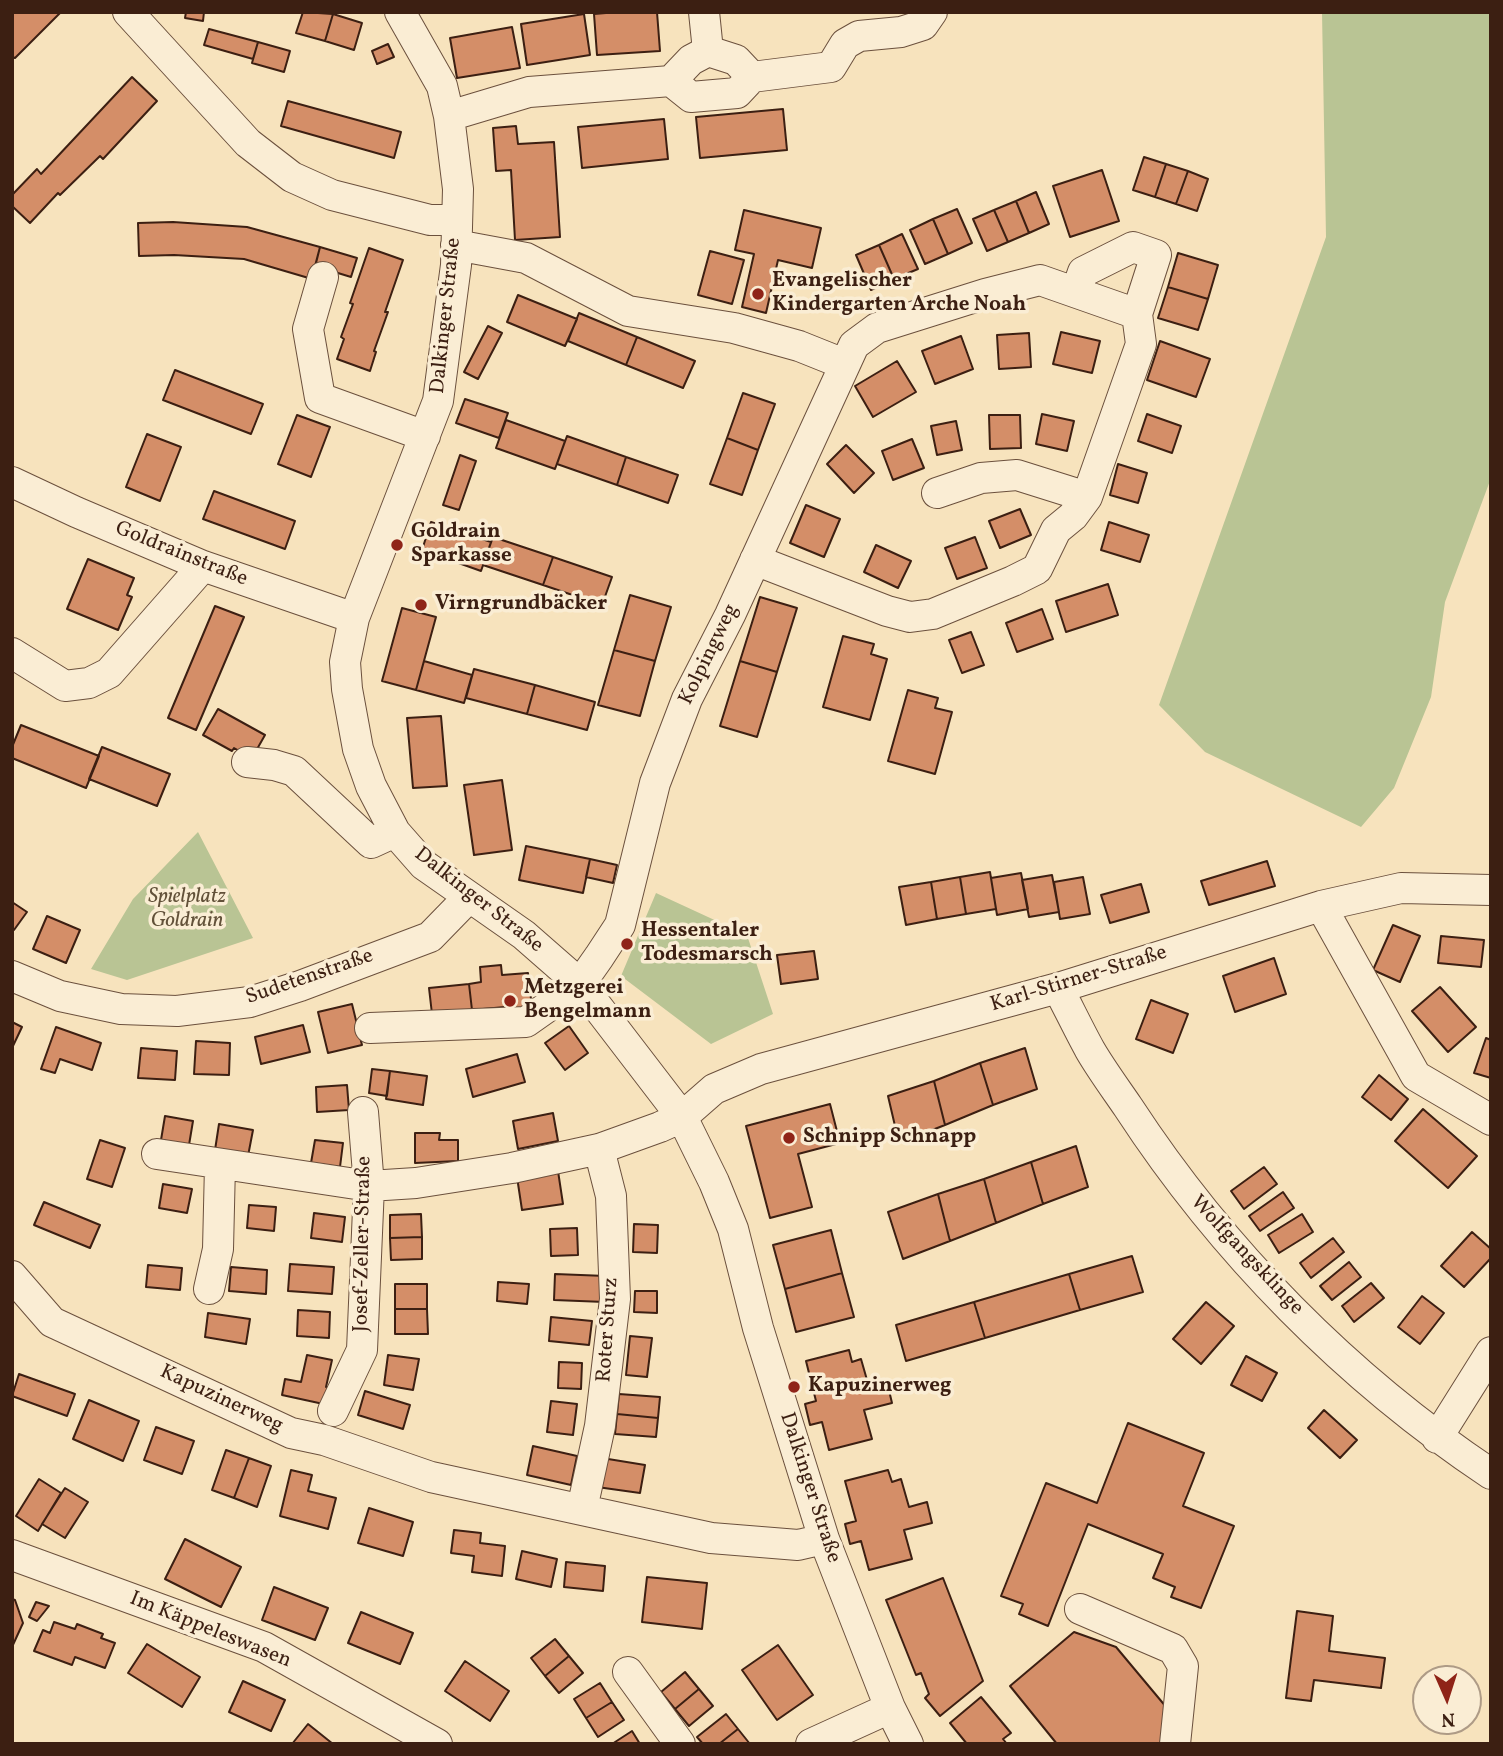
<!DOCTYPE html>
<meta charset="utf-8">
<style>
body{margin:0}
#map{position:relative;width:1503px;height:1756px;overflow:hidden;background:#f7e3bd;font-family:Vollkorn,serif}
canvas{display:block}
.frame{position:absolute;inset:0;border:14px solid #3c1f12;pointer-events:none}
.north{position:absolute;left:1412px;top:1665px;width:70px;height:70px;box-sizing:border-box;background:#faedd4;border:2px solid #ae9b86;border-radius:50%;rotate:177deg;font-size:19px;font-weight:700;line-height:28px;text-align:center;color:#3c1f12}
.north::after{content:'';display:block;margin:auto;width:24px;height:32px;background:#8f2418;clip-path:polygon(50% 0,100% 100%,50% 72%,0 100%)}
</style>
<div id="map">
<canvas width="1503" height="1756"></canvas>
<div class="frame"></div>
<div class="north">N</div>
</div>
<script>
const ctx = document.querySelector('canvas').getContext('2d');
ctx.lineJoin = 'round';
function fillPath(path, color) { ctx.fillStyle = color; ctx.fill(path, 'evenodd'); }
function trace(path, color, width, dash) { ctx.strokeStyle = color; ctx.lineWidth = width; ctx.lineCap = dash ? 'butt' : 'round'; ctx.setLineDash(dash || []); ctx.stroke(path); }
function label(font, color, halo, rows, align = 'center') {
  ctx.font = font + ' Vollkorn,serif'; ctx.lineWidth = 7; ctx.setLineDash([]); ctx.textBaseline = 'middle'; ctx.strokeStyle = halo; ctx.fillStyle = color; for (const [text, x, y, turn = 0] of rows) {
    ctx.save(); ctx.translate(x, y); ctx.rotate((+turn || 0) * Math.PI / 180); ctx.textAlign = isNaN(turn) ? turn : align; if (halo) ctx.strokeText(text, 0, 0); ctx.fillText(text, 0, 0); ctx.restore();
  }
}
fillPath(new Path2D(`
 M1322,12H1491V478L1445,602L1431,697L1394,788L1361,827L1205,752L1159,705L1326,237Z
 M198,832L253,938L127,980L91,969L133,899Z
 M656,893L747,935L773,1014L711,1044L621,976Z`), '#b9c494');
const building = new Path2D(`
 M12,12H61L15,58L12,57Z
 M186,12H204L203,21L185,18Z
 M303,12L333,14L325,41L296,33Z
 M618,12H657L660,51L597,55L594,14Z
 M333,14L362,23L354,50L325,41Z
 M584,14L590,55L527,65L521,24Z
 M512,27L520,68L457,78L450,38Z
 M209,29L258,42L253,59L204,45Z
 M258,42L290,51L284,72L252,63Z
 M388,44L394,57L377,64L372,51Z
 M132,77L157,101L103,159L100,156L60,195L58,193L30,223L12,206V195L37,169L41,174Z
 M288,101L401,132L394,158L281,126Z
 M783,109L787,150L700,158L696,117Z
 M664,119L668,159L582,168L578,127Z
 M516,126L518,144L554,142L560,237L515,240L511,170L496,171L493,128Z
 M1144,157L1166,164L1155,197L1133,190Z
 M1166,164L1188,171L1176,204L1155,197Z
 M1102,170L1119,221L1070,237L1053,186Z
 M1188,171L1208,179L1197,211L1176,204Z
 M1036,192L1049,224L1029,233L1016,201Z
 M1016,201L1029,233L1008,242L994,210Z
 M957,209L972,243L948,254L933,219Z
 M744,210L821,228L812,268L778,260L766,313L742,307L754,254L735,250Z
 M994,210L1008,242L987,251L973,219Z
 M933,219L948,254L925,264L910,230Z
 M173,222L247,227L320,247L312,279L244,259L174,255L139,256L138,223Z
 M902,234L918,269L894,279L879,245Z
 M879,245L894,279L871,290L856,255Z
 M320,247L357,258L351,277L315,266Z
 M369,248L403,260L385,312H388L374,351L376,352L370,371L337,359L344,339L341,337L353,304L350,303Z
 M710,251L744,260L732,304L698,295Z
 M1178,253L1218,265L1208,299L1168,287Z
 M1168,287L1208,299L1198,330L1158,318Z
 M518,295L577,319L565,346L507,322Z
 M579,313L637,337L626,365L568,341Z
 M488,326L502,333L478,379L464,372Z
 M1061,332L1100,341L1092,373L1053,364Z
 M1029,333L1031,367L999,369L997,335Z
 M961,336L973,369L935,384L922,351Z
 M637,337L695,361L683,388L626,365Z
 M1160,341L1210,359L1196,397L1147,380Z
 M897,361L916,392L873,417L855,386Z
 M175,370L263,404L251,434L163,400Z
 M743,393L775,404L758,450L727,438Z
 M465,399L508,413L499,438L456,423Z
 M1042,414L1074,421L1067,451L1036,444Z
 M1147,414L1181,426L1172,453L1138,441Z
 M297,415L330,427L311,477L278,464Z
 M989,415H1020L1021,448L990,449Z
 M506,420L565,441L555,469L496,448Z
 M956,421L962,450L937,455L931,426Z
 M147,434L181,447L160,501L126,487Z
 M567,436L626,457L617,485L557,464Z
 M727,438L758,450L742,495L710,484Z
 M912,439L924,468L893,480L882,451Z
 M846,445L874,473L854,493L827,464Z
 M460,455L476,461L459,510L443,505Z
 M626,457L678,475L668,503L617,485Z
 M1118,464L1147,473L1138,503L1110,495Z
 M214,491L295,521L285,549L203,519Z
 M806,505L840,519L824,557L790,543Z
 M1020,509L1031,535L1000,548L989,521Z
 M431,522L491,542L481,571L422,550Z
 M1109,522L1149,535L1140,562L1101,550Z
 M493,537L553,557L543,585L483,565Z
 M975,537L987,568L957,579L945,548Z
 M876,545L911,561L898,588L864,572Z
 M553,557L612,577L602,605L543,585Z
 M88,559L134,578L127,595L132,597L118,630L67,609Z
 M1108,584L1118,615L1066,632L1056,601Z
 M630,595L671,607L655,661L614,650Z
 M760,597L797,608L777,672L740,661Z
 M215,606L244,617L196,730L168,718Z
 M402,608L436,617L416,690L382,681Z
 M1042,609L1053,639L1017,652L1006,623Z
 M971,632L984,665L962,673L949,640Z
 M843,636L874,644L871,654L887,659L870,720L823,707Z
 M614,650L655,661L640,716L598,705Z
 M424,661L472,675L464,703L416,690Z
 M740,661L777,672L757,737L720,726Z
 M474,669L535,685L527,714L466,698Z
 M535,685L595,702L587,730L527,714Z
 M908,690L938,698L935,708L952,712L935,774L888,761Z
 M218,709L265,735L252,758L234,748L232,751L203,735Z
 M441,716L447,786L413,788L407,718Z
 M21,725L99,756L86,788L12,758V747Z
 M102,747L170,774L157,806L89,779Z
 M502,780L512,850L474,855L464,785Z
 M526,846L590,859L583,893L519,880Z
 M590,859L617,865L613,883L586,877Z
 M1267,861L1275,886L1209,905L1201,881Z
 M990,872L996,909L966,914L960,877Z
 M1021,873L1028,909L997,915L991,878Z
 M1052,875L1059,912L1029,917L1022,880Z
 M960,877L966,914L937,919L931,882Z
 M1083,877L1090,914L1060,919L1054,882Z
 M931,882L937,919L906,925L899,887Z
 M1141,884L1149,912L1110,923L1101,895Z
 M12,902L27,912L14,930L12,928Z
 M47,916L80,930L66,963L33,949Z
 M1393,925L1420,936L1400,982L1373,970Z
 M1441,936L1484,940L1481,967L1438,963Z
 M814,951L818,979L781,984L777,955Z
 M1274,958L1286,994L1235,1012L1223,976Z
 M501,965L502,975L528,973L532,1008L505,1011V1007L472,1010L469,984L481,982L480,967Z
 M469,984L472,1010L432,1014L429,988Z
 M1440,987L1476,1027L1448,1052L1412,1011Z
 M1151,1000L1188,1014L1173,1053L1136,1039Z
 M352,1004L362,1045L328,1053L318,1012Z
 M12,1022L22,1027L12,1048Z
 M303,1025L310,1052L261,1064L255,1037Z
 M569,1026L588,1053L565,1070L545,1043Z
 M56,1027L101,1043L92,1070L60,1059L55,1073L41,1069Z
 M1486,1038L1491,1040V1078L1474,1073Z
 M196,1041L230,1043L229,1075L194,1074Z
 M141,1048L177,1051L175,1080L138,1078Z
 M1025,1048L1037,1089L993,1105L980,1063Z
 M517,1054L525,1082L473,1097L466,1069Z
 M980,1063L993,1105L945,1125L934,1081Z
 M372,1069L390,1071L387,1096L369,1093Z
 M390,1071L427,1076L423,1105L386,1099Z
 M1379,1075L1408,1099L1391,1120L1362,1097Z
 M934,1081L945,1125L899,1143L888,1096Z
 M347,1085L349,1110L317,1112L316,1087Z
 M830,1104L840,1143L798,1154L812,1207L770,1218L746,1126Z
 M1423,1109L1477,1156L1448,1188L1395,1141Z
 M553,1113L558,1141L518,1149L513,1121Z
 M165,1116L193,1121L189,1145L161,1140Z
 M219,1124L253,1130L248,1156L215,1150Z
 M415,1133H440L439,1140H458V1161L415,1163Z
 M100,1140L125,1148L112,1187L87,1179Z
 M315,1140L343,1143L340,1167L311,1163Z
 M1076,1146L1088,1187L1043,1204L1031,1162Z
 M1031,1162L1043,1204L996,1223L984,1179Z
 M1264,1167L1277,1184L1244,1209L1231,1191Z
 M558,1171L563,1204L522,1210L517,1177Z
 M984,1179L996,1223L950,1241L938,1194Z
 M163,1184L192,1189L187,1213L159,1208Z
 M1283,1192L1294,1208L1260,1231L1249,1216Z
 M938,1194L950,1241L903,1259L888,1212Z
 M44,1202L100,1225L90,1248L34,1225Z
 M249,1205L276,1207L274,1231L247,1228Z
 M314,1213L345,1217L342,1242L311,1238Z
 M421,1214L422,1237L390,1238V1215Z
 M1302,1214L1313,1232L1279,1253L1268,1235Z
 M634,1224L658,1225L657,1253L633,1252Z
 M577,1228L578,1255L551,1256L550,1229Z
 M831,1230L842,1273L785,1289L773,1245Z
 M1472,1232L1491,1249V1258L1464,1287L1441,1266Z
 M422,1237V1259L391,1260L390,1238Z
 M1333,1238L1344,1252L1311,1278L1300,1263Z
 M1132,1256L1143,1292L1080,1310L1069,1274Z
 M1349,1262L1361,1277L1332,1300L1320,1286Z
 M290,1264L334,1267L332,1294L288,1291Z
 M148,1265L182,1268L180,1290L146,1287Z
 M231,1267L267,1270L266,1294L229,1291Z
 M842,1273L854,1317L796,1332L785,1289Z
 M555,1274L606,1276L605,1302L554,1300Z
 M1069,1274L1080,1310L985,1338L974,1302Z
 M498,1282L529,1284L527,1304L497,1301Z
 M1371,1283L1384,1298L1354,1322L1342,1306Z
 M395,1284H427V1309H395Z
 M635,1291H657V1313L634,1312Z
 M1422,1296L1444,1313L1420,1344L1398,1327Z
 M974,1302L985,1338L906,1361L896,1325Z
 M1206,1302L1234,1326L1201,1364L1173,1339Z
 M395,1309H427L428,1334H395Z
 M298,1310L330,1312L329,1338L297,1336Z
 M208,1313L250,1319L246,1344L205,1337Z
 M551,1317L592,1321L589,1345L549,1341Z
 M630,1336L652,1338L647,1377L626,1375Z
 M849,1350L852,1362L861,1359L869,1387L887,1382L892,1403L864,1410L872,1439L829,1450L822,1422L810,1425L805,1404L816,1401L806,1361Z
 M307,1355L332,1360L326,1387L331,1388L328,1405L282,1395L285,1379L301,1382Z
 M388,1355L419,1359L413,1390L384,1385Z
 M1246,1356L1277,1373L1262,1401L1231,1385Z
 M559,1362L582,1363L581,1389L558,1388Z
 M19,1374L75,1394L67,1416L12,1396Z
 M365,1391L410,1405L403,1429L358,1415Z
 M619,1394L660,1397L658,1418L617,1414Z
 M89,1400L139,1421L123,1461L73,1439Z
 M551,1401L577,1404L573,1435L547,1432Z
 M1324,1410L1357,1440L1340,1458L1308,1428Z
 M617,1414L658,1418L656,1437L615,1434Z
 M1128,1423L1204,1453L1183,1506L1234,1526L1201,1608L1171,1597L1175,1587L1153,1578L1163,1554L1088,1524L1048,1626L1019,1614L1023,1604L1001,1596L1046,1483L1097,1503Z
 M156,1427L194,1441L182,1474L144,1460Z
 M533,1446L577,1456L571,1485L527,1475Z
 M226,1450L249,1458L234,1498L212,1490Z
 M249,1458L271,1466L257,1507L234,1498Z
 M602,1458L645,1465L640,1493L597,1487Z
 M291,1470L312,1475L308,1491L336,1498L328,1529L280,1516Z
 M888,1470L892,1482L901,1479L909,1507L927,1502L932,1523L904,1530L912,1559L869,1570L861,1541L850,1544L845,1524L856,1521L845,1481Z
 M39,1479L61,1493L38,1531L16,1516Z
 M65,1488L88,1502L65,1538L42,1524Z
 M369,1508L413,1522L403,1556L358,1543Z
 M454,1530L481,1533L480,1543L505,1546L502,1576L472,1572L474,1556L451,1553Z
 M185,1539L241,1567L221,1607L165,1579Z
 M522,1551L557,1559L551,1587L516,1579Z
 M566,1562L605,1566L603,1591L564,1587Z
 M647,1577L707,1583L702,1629L642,1622Z
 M943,1578L983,1681L940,1716L925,1698L929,1694L921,1673L916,1675L886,1600Z
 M274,1587L328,1608L315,1640L262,1620Z
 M12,1599L15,1600L23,1623L12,1647Z
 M36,1602L49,1606L37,1621L29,1617Z
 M1297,1611L1333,1616L1329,1651L1385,1658L1381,1688L1314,1680L1311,1701L1286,1698Z
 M361,1612L413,1633L400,1664L348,1643Z
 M54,1622L75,1629L77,1624L103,1634L101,1638L115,1643L105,1668L75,1657L72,1665L34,1651L43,1630L50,1633Z
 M1074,1632L1116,1647L1172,1714L1169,1744H1057L1010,1686Z
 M555,1639L569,1656L545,1676L531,1658Z
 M147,1644L200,1677L182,1707L128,1673Z
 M778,1645L813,1695L777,1720L742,1670Z
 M569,1656L583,1673L559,1693L545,1676Z
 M465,1661L509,1691L490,1721L445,1691Z
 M685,1672L699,1689L675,1709L661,1692Z
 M243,1681L285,1700L271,1731L229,1712Z
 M600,1683L612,1702L586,1718L574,1699Z
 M699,1689L713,1706L689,1726L675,1709Z
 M981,1697L1011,1733L1003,1739L1007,1744H967L950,1723Z
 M612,1702L624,1720L598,1737L586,1718Z
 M726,1714L738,1729L719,1744H703L697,1737Z
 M308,1724L333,1744H292Z
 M738,1729L750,1744H719Z
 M632,1731L640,1744H612Z`);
fillPath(building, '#d48e68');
trace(building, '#3c1f12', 2);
const minor = new Path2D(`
 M128,12L248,143L292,177L332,195L430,220H457
 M400,12L442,86L449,116L458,189L456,265L438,401L354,618L345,662L347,689L358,749L371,786L395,832L424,865L524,935L580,984L682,1117L714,1182L733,1229L758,1328L824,1539L890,1708L908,1744
 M704,12L708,51
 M708,51L736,60L752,77L737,93L691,97L671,81L691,60Z
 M752,77L831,67L845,44L859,36L901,32L923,25L932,12
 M449,116L529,92L671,81
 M456,245L526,258L628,311L734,328L799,346L844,364
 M323,277L308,329L320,398L425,436
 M12,482L76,512L203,566L354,618
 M937,493L981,478L1017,475L1087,497
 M755,560L887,611L910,617L933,614L1013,581L1037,569L1056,530L1073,516L1087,497L1141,344L1137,314
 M12,653L65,686L89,683L109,673L203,566
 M247,762L274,765L294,771L371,843L395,832
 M1321,906L1416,1076L1491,1120
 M12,976L60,996L121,1009L177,1011L250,1002L300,986L430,937L468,898
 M1058,988C1069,1009 1079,1030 1090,1050C1101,1069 1115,1088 1128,1107C1222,1251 1347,1378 1491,1474
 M370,1028L526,1022L580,984L599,957L620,925L655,783L687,699L730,615L854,345L877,328L985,294L1040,280L1137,314L1156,255L1133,247L1083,272L1076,292
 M157,1154L369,1186L416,1183L512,1168L599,1149L660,1127L682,1117L714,1089L761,1069L1058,988L1321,906L1401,888L1491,890
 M12,1276L52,1322L291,1433L324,1440L431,1477L711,1538L798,1545L824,1539
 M209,1289L218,1249L220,1165
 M333,1411L362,1350L369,1186L363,1112
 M1437,1438L1491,1352
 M582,1509L600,1426L615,1299L611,1196L599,1149
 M12,1555L264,1647L437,1744
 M1080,1609L1173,1649L1183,1666L1175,1744
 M628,1672L680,1744
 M811,1744L890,1708`);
trace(minor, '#6b503d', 32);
trace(minor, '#faedd4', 30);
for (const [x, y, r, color] of [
 [758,294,7,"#8f2418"],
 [397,545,7,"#8f2418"],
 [421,605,7,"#8f2418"],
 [627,944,7,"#8f2418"],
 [510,1001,7,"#8f2418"],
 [789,1138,7,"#8f2418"],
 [794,1387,7,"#8f2418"]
]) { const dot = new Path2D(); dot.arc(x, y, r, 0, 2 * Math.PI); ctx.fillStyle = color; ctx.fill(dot); trace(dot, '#faedd4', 2.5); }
label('bold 21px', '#3c1f12', '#faedd4', [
 ["Evangelischer",772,282],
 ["Kindergarten Arche Noah",772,306],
 ["Goldrain",411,533],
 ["Sparkasse",411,557],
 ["Virngrundbäcker",435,605],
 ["Hessentaler",641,932],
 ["Todesmarsch",641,956],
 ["Metzgerei",524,989],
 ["Bengelmann",524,1013],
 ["Schnipp Schnapp",803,1138],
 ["Kapuzinerweg",808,1387]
], 'left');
label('21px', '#3c1f12', '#faedd4', [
 ["Dalkinger Straße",447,316,-84],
 ["Goldrainstraße",181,555,22],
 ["Kolpingweg",710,655,-64],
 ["Dalkinger Straße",478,901,38],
 ["Sudetenstraße",310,978,-19],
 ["Karl-Stirner-Straße",1079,980,-17],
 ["Josef-Zeller-Straße",364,1244,-89],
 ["Wolfgangsklinge",1246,1256,47],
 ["Roter Sturz",609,1330,-86],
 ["Kapuzinerweg",221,1400,25],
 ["Dalkinger Straße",809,1488,72],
 ["Im Käppeleswasen",210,1631,22]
]);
label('italic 21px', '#625139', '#faedd4', [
 ["Spielplatz",187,898],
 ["Goldrain",187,922]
]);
</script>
